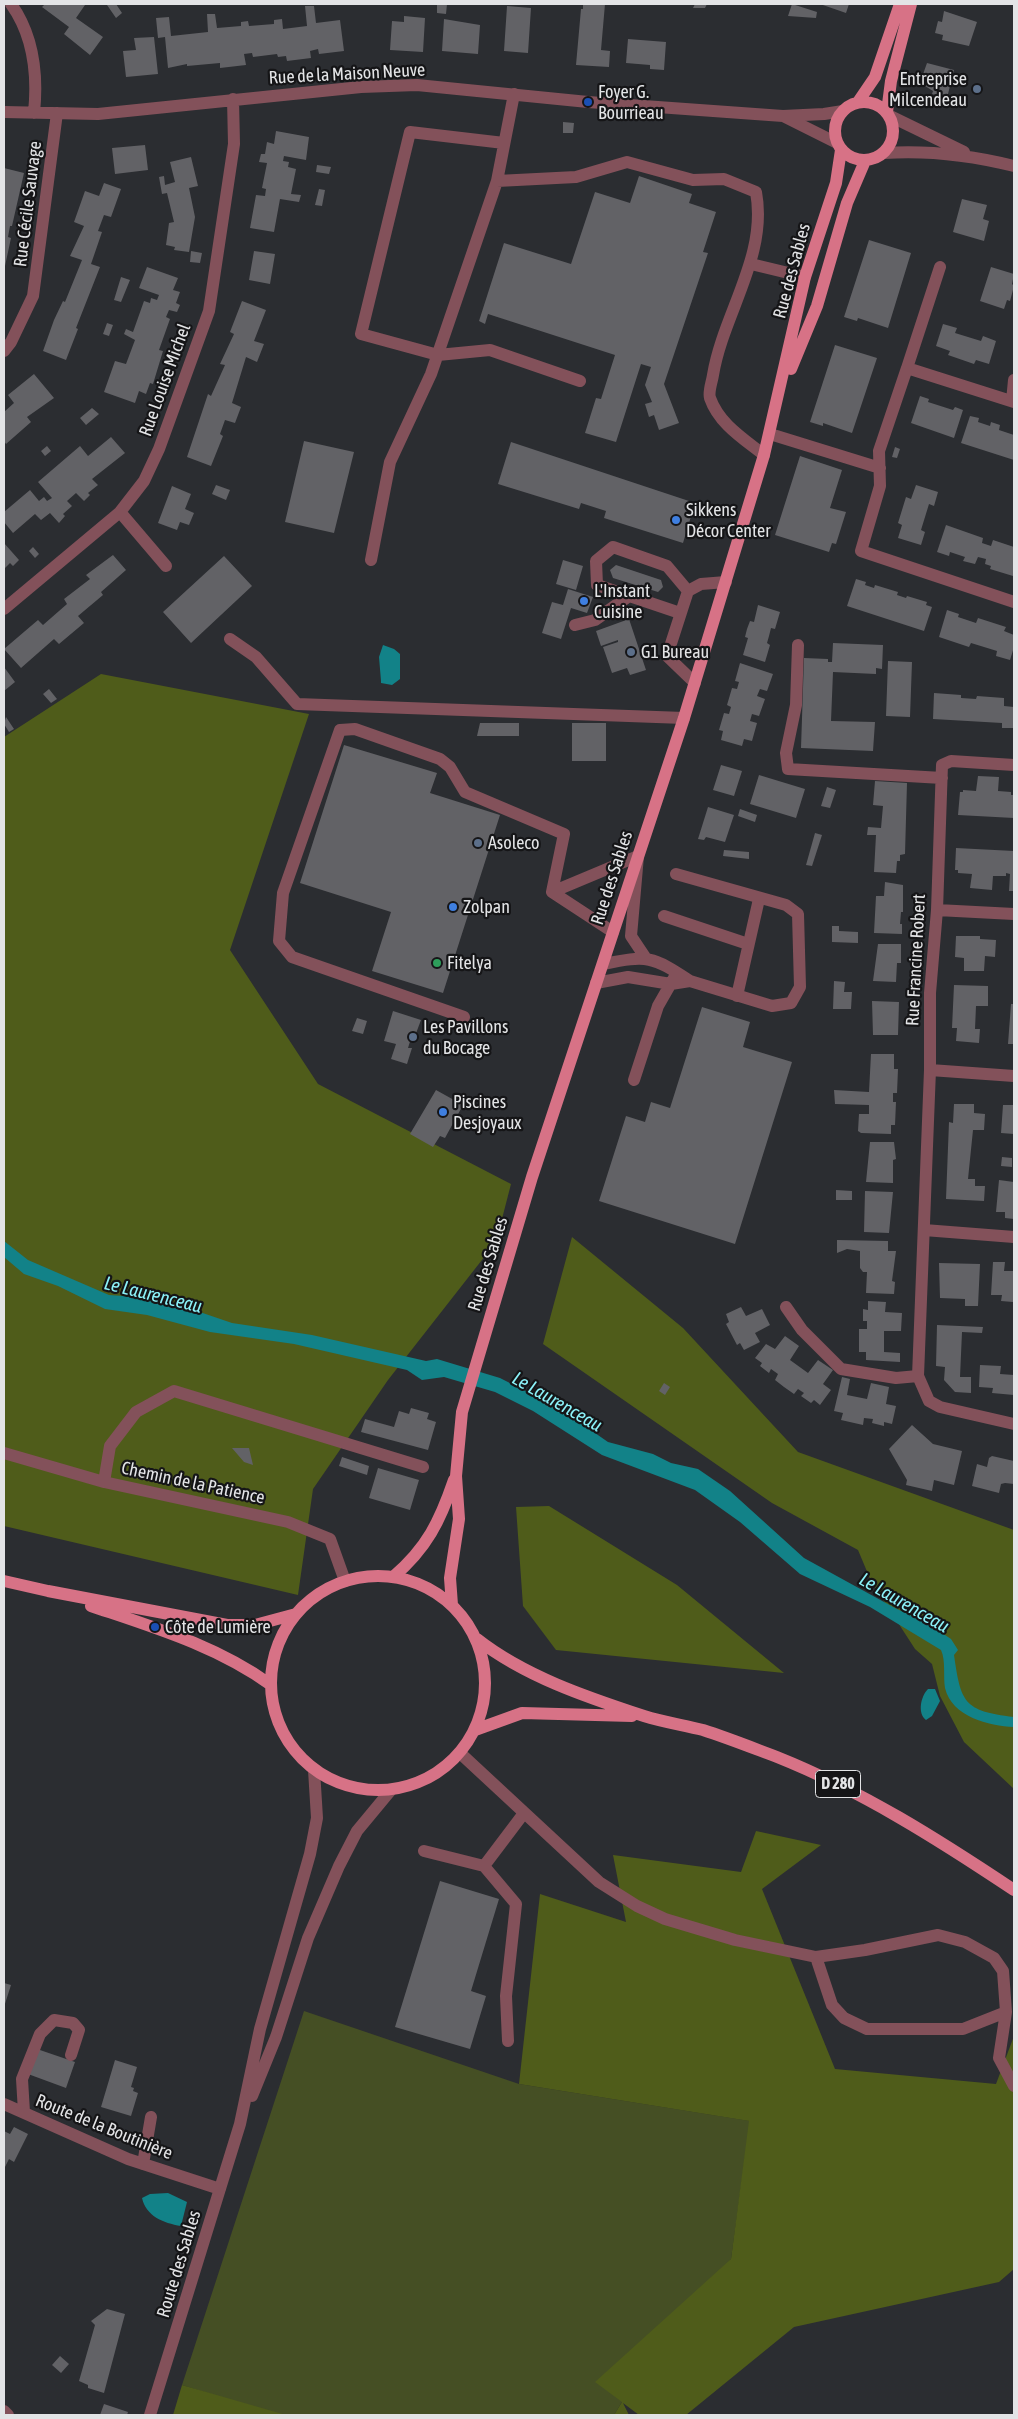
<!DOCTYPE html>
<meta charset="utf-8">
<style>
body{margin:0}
#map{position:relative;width:1018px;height:2419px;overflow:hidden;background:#2b2d31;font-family:"Asap Condensed",sans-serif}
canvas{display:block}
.frame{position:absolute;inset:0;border:5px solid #e3e4e6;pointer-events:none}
</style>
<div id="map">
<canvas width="1018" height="2419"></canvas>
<div class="frame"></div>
</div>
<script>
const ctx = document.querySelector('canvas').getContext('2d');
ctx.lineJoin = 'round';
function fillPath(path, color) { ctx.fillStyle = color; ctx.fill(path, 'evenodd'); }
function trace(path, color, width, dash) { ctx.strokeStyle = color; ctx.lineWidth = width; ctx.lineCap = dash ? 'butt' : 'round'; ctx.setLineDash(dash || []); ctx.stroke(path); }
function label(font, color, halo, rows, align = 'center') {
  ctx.font = font + ' "Asap Condensed",sans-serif'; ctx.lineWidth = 4.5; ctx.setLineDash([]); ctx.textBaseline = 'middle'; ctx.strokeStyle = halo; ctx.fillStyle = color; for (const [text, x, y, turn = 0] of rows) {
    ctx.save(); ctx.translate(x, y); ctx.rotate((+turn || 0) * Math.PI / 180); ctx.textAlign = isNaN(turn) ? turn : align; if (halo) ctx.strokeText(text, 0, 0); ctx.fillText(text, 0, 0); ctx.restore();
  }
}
fillPath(new Path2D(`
 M304,2011L519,2084L750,2121L731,2259L622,2402L614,2415H277L182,2385Z`), '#454f24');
fillPath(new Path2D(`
 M101,674L309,714L230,950L318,1084L511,1184L496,1242L388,1380L313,1489L298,1595L4,1526V737Z
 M572,1237L683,1328L798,1452L1014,1530V1789L964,1742L940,1696L932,1664L915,1649L871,1581L858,1550L772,1503L543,1344Z
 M549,1506L677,1585L784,1673L556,1650L523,1606L516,1507Z
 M756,1831L821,1845L762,1889L835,2069L996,2084L1014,2036V2269L999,2282L794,2327L686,2415H639L623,2403L629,2415H614L622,2402L595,2382L731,2259L749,2121L519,2084L540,1894L626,1922L613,1855L741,1872Z
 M182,2385L286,2415H173Z`), '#4f5c1a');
fillPath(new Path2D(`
 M383,645L394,649L400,654V679L392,685L381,683V681L379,657Z
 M4,1241L28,1260L109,1295L138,1297L191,1309L232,1323L312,1335L426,1361L437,1359L500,1378L559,1408L608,1442L653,1454L671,1463L698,1469L730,1491L804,1558L895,1608L927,1623L951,1639L958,1650L954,1655C961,1702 963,1711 1014,1717V1727C989,1726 952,1717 945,1688C943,1676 946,1661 941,1650L870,1607L800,1574L740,1522L695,1490L602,1455L533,1411L495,1392L444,1377L422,1380L407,1370L294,1344L210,1332L147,1315L105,1309L58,1286L24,1274L4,1257Z
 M928,1689H935L940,1701L932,1716L926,1720C917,1713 921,1696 928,1689Z
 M168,2193L187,2202L181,2226C163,2223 146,2216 142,2198L150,2194Z`), '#128288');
fillPath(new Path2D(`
 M45,4L85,5L76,18L103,37L90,55L64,34L69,27L42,7Z
 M109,4H116L122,13L116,18L107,5Z
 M437,4H447L446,14L437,13Z
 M583,4H605L601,50L610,51L609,67L576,65L581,9H583Z
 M695,4H707L705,8H693Z
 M792,4L817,12L816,18L788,16Z
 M820,4H849L846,13Z
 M305,6H314L316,23L340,20L344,51L319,54L318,49L310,51L311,58L287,61L286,56L278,57L277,54L253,57L252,53L244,54L246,65L220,68V63L187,66V64L168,68L165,37L158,38L156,18L169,17L171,36L208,32L207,14H215L217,28L241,26V22L248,21L249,26L274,24V20L282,19L283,29L307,26Z
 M507,6L531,8L528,53L504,51Z
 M944,11L977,22L969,46L942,40L943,35L935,33L938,21L942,22Z
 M404,16L425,18L423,52L390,50L392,21L404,22Z
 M444,19L480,25L478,54L442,51Z
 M154,37L158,74L126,77L123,51L136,50L134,38Z
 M628,39L666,42L664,70L650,69V65L626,63Z
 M927,63L954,70L947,98L932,94L933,91L925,86V78L922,77Z
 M563,122L574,123L573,133H563Z
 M276,131L309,137L306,160L284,156L283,161L289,162L288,167L296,169L291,194L301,195L299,202L280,199L274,232L250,228L256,195L265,196L266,189L262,188L267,163L259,162L261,154H265L267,142L274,144Z
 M145,145L148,170L115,174L112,148Z
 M191,157L198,186L189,188L195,217L189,252L174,250L175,247L166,245L169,223L174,222L167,193L162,194L159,177L164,176L165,185L175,182L170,162Z
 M317,165L331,167L329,174L316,172Z
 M4,168L24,173L12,226H10L8,237L11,238L5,266Z
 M639,176L692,194L689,203L716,212L703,252L708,253L664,384L679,423L659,430L654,415L649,417L645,404L652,402L645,385L651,367L641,364L616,442L585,433L596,398L601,399L615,355L488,314L485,324L479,321L504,243L571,264L595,192L630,203Z
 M104,183L121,189L111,217L104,215L98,231L102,232L91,264L100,267L76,328L78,329L66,360L43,351L54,320L63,301L65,302L82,260L70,256L84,226L74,222L85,191L99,196Z
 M319,189L325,190L322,206L315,205Z
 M962,199L987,205L983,219L989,221L984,241L953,232Z
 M869,240L911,253L888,328L858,318L857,321L844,317Z
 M191,251L202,253L200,263L190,262Z
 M254,251L275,254L270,284L249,280Z
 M147,267L178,278L173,290L180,292L176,303L180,305L177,312L169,310L166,317L170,319L159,350L163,351L153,384L150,383L146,394L139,391L135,403L104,392L115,361L126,364L135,340L124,334L126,329L133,332L144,301L150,303L151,298L157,300L159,295L139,288Z
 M991,267L1014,274L1012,284L1014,286L1010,301L1007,300L1004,309L980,301Z
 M121,277L130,280L121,302L114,300Z
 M242,301L266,310L254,341L264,344L257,362L246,357L232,403L241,407L235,423L225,420L220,434L223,436L211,466L187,457L208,394L211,396L225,365L220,364L234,334L230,332Z
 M107,323L113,325L109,336L103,334Z
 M943,324L957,328L955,333L981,341L983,336L996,341L989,364L976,360L974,364L948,355L950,351L936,346Z
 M835,345L877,358L852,433L823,423V426L810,422Z
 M34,374L54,398L27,417L31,422L6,444L4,441V412L14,403L8,395Z
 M920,396L929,399L928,402L953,410L955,407L963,410L954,438L911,423Z
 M92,408L99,414L86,425L80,418Z
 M970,416L979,418L978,422L990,426L991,422L1000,425L999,430L1014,435V460L961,443Z
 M111,437L125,453L92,479L98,485L88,493L90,495L84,501L76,493L67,501L72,506L63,514L65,516L59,523L50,513L41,520L35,514L13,533L4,522V512L30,490L39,501L44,497L47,501L52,498L38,482L80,446L88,456Z
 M304,441L354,452L334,533L285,522Z
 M511,442L695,503L683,543L604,518L606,511L581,503L579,509L498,484Z
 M47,446L51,451L45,456L41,451Z
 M895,447L900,449L897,458L892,457Z
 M800,456L842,470L830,508L846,512L836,544L832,543L829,552L775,535Z
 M216,485L230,490L226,500L212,494Z
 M916,485L938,492L934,506L929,504L921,530L925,532L921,545L898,538L902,525L898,523L906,497L911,499Z
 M172,486L191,494L185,509L194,513L189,525L180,522L177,530L158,523Z
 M946,525L983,538L982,543L991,546L993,540L1014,547L1013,576L990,569L991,566L985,564L986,559L978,557L975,564L963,561L965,557L950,552L949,556L937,552Z
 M4,543L19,560L13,566L10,563L4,569Z
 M33,547L39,554L35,558L29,551Z
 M113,555L126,570L101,592L103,595L78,616L84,623L59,644L54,639L21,668L4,649L38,620L43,625L67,604L64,599L90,579L86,575Z
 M224,556L252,586L191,643L163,612Z
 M563,560L583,566L576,590L556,584Z
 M616,565L661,580L663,587L658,592L613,578L610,570Z
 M856,579L866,582L865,585L874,588L875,585L898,592L897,595L906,598L907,596L927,602L926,605L932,607L924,631L847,606Z
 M568,589L593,597L587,613L571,608L561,639L542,633L552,602L563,605Z
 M758,605L780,612L775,629L771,628L769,636L767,643L770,645L765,662L743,655L748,638L745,637L747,629L750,621L754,622Z
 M947,610L959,614L958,617L976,623L978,618L1006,627L1004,631L1014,635V647L1010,660L996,656L997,651L971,643L969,647L939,637Z
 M629,619L646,670L630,675L627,668L612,673L603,647L618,642V640L601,646L596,631Z
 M833,643L883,645L882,669L876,668V674L833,672L831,721L875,722L873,751L801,748L804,658L828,659V662H832Z
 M888,661L912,662L910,717L886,716Z
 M740,663L773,674L767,691L760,689L757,696L765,699L759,716L752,714L750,721L757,723L752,741L744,739L742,746L721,740L723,731L719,730L724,713L729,714L731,707L727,705L732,688L737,689L739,682L735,681Z
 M4,667L15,682L4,691Z
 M49,689L57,699L51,703L43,694Z
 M934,693L961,695V698L976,699L977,696L1004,698V706L1014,707V728H1002V723L933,719Z
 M6,717L14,729L9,732L4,724Z
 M480,723H519V736H477Z
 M572,723H606V761H572Z
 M344,745L437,773L430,793L500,815L443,993L372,971L391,912L300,883Z
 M721,765L742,771L734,796L713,790Z
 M759,775L805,789L796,818L750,804Z
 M978,776L999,777L998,791L1011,792V795H1014V818L958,815L960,792H963V790L976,791Z
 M875,781L907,783L905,854L900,855V861H897L896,873L874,872L876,835H867L868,827L881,828L883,806L873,805Z
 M827,787L836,790L830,808L821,806Z
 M708,807L734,815L725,842L706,837L704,840L698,839Z
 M740,809L757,815L755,822L738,816Z
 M815,833L822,835L812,866L806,865Z
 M956,848L1014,851V891H1009L1010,874L1006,873V876H993L992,890L970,888L972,874L958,873V870H955Z
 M724,850L749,852V859L723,856Z
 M885,882L903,885V912H901L900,924H902V934L874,933L876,896H884Z
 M832,926H839V931L858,932V943L832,942Z
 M956,936H980V939L996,940L995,957L985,956L984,971H964V958L955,957Z
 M878,944H901V963H897L896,982L873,981Z
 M834,981L845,982L844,992H852L851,1009H833Z
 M954,985L988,986V1006H976L975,1029H980L979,1043L956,1041L957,1028H952Z
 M872,1001L899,1002L898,1035H873Z
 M1011,1004H1014V1044H1008Z
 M702,1007L750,1022L743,1047L792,1062L735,1244L599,1201L626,1116L645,1122L651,1102L670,1108Z
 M393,1011L421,1020L415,1036L412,1035L408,1048H412L407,1064L391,1059L396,1044L384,1041Z
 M357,1018L367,1021L363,1034L352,1031Z
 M871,1054H894V1069H898L897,1093H893V1102H896L895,1125H891V1134L861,1133L858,1131L859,1114H869V1105L835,1104L834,1090L869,1092Z
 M436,1090L463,1105L445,1138L440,1136L433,1147L410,1134Z
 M954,1104H974V1113L985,1114L984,1130H973L968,1179H975V1186H985L984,1201L946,1199L949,1122L953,1123Z
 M1003,1105H1014V1134L1001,1133Z
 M870,1142H894L896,1159L893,1160V1183L866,1182Z
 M1002,1157L1012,1158V1167L1001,1166Z
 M999,1180L1014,1182V1219L1005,1218V1212H996Z
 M836,1190L852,1191V1200H836Z
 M865,1191L893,1192L889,1233L864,1232Z
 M837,1240L888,1241V1251H896L892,1281L895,1282L894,1294L866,1293L867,1272H863L860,1268V1251L847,1249L837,1253Z
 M993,1262H1005L1004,1271H1014L1013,1302L1001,1301L1002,1295H991Z
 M939,1263L980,1264L978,1306H965V1299L940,1298Z
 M868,1301L886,1302L885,1312L902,1313L901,1331H884V1352L900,1353V1362L866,1360V1352H859V1329H867V1321H863V1309L868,1310Z
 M741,1307L746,1316L762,1309L770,1325L755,1333L760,1342L744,1350L740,1343L737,1345L726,1324L729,1322L726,1314Z
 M937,1325L983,1327L982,1333L962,1332L960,1377H971V1393L955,1392L944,1380L945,1367L936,1366Z
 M785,1336L799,1346L790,1360L808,1373L818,1360L833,1370L823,1384L831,1390L820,1405L814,1400L811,1403L801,1396L804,1393L798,1389L794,1394L784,1387L775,1380L778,1374L771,1369L769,1373L760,1366L762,1363L755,1358L766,1344L775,1349Z
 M980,1365L1001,1366L1000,1374L1014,1375V1395L992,1393L993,1388L979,1387Z
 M842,1377L850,1379L847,1395L867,1399L871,1383L889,1387L886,1404L896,1406L892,1424L884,1422V1426L872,1423L873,1419L864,1418L863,1425L841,1420L843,1413L834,1411Z
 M664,1383L670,1387L665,1395L659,1391Z
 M411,1408L429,1413L427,1419L436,1422L428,1450L361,1432L365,1419L394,1427L399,1411L409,1414Z
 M912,1425L933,1444L962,1451L954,1485L934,1480L932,1491L906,1485L907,1480L889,1449Z
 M232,1448H249L253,1465L244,1462Z
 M992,1456L1014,1461V1484L1005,1483L1001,1484L999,1493L972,1486L977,1464L987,1467L989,1458Z
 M342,1457L369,1466L367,1475L339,1466Z
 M378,1468L419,1480L410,1510L369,1498Z
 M440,1881L499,1899L471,1991L486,1996L470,2049L395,2027Z
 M4,1983L11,1985L4,2007Z
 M37,2049L75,2062L66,2088L28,2074Z
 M115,2060L137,2067L131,2087L134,2088L133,2091L138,2093L131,2116L101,2107Z
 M14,2127L28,2134L14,2162L9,2159L4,2169V2131L10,2134Z
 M107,2309L125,2314L104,2393L88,2388V2385L79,2381L95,2325L91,2321Z
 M60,2356L69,2364L61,2373L52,2365Z
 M104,2404L128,2412L127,2415H100Z`), '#626266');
trace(new Path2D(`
 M11,4C34,36 38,74 34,113
 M4,112L98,114L361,87L417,85L588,102L783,116L824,114L843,111
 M890,116L964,152
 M785,117L837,143
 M504,143L410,132L361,334L438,355L490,350L580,381
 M884,153C929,150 970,155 1014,166
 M497,181L576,177L627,162L693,180L724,179L756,192C768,256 723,314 713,375C712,382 708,392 710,398C719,424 744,439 764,455
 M751,264L805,277
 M4,351L11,342L33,296L57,113
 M907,368L940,267
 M1012,401L1014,380
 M1014,402L907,368L879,451L880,486L861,551L1014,602
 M770,434L880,468
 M120,512L166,566
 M371,560L390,462L431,374L497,181L514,94
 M4,609L120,512L144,481L159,449L209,311L234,144L233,99
 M680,613L597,585L596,561L613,547L667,566L688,591
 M575,625L595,620L629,596
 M230,639L256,657L297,704L684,718
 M798,645L796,705L786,753L788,769L942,778
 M695,683L667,656L688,591L701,584L726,582
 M1014,765L951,761L942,765L937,910L930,993V1070L918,1376L929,1401L940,1407L1014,1424
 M676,874L786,905L798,914L800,987L791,1003L772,1006L690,981
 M552,892L638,856L631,936L645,957
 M552,892L613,932
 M937,910L1014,914
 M664,916L748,944
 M596,983L628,977L671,984L690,981C652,956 648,955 603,964
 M737,996L759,899
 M464,1017L292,957L279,941L283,893L340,730L355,729L440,759L450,767L465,792L564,834L552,892
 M930,1070L1014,1076
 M634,1080L658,1006L674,978
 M924,1230L1014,1237
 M786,1307L802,1330L841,1369L896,1378L918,1376
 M4,1453L104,1482L288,1522L330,1539L345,1581
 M104,1482L110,1446L136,1412L174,1391L423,1467
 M460,1753L599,1882L637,1906L665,1919L735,1940L816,1957L865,1950L938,1935L965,1942L994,1958L1003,1971L1006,2012L999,2058L1014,2086
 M424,1851L484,1866L524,1813
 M484,1866L516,1904L506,1996L508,2041
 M816,1957L832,2005L844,2018L867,2029H963L1006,2012
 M252,2096L276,2037L308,1938L339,1866L357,1831L391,1790
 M4,2104L128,2159L220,2189
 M24,2112L22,2079L40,2034L54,2020L73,2023L79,2030L71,2055
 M143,2164L151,2117
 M4,2411L8,2415
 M150,2415L240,2124L260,2029L310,1854L317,1818L314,1770`), '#83515a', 12);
trace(new Path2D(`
 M835 131a29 29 0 1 1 58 0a29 29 0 1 1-58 0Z
 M858,102L875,77L900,4
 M887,112L891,81L911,4
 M791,369L817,306L847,203L865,161
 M271 1683a107 107 0 1 1 214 0a107 107 0 1 1-214 0Z
 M393,1577C427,1548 440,1521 454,1480
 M4,1581L48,1591L227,1625H255L296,1614
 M452,1605L450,1578L459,1519L456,1476L462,1412L532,1177L684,718L764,455L805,277L836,183L841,150
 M91,1606C153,1627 217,1646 271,1685
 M477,1639C524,1676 586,1697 644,1716C663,1722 683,1725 703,1730C728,1738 753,1748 777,1757C862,1791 939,1840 1014,1890
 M475,1730L522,1713L632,1716`), '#d77286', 12);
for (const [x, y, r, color] of [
 [977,89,5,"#5c6f8a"],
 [588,102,5,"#1a4fb4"],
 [676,520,5,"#3f7fe0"],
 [584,601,5,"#3f7fe0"],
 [631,652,5,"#5c6f8a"],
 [478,843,5,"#5c6f8a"],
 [453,907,5,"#3f7fe0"],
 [437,963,5,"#2e9e5b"],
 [413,1037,5,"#5c6f8a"],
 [443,1112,5,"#3f7fe0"],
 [155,1627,5,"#1a4fb4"]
]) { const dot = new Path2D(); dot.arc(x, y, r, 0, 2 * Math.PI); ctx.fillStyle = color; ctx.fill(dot); trace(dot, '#151517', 2); }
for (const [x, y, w] of [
 [838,1784,45]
]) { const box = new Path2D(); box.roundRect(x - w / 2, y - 13.5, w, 27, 4); ctx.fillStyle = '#151517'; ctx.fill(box); trace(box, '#e3e4e6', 1); }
label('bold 16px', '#e3e4e6', null, [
 ["D 280",838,1784]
]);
label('18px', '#e3e4e6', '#151517', [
 ["Rue de la Maison Neuve",347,74,-3],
 ["Rue Cécile Sauvage",28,204,-83],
 ["Rue des Sables",792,271,-75],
 ["Rue Louise Michel",165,380,-70],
 ["Rue des Sables",612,878,-72],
 ["Rue Francine Robert",916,960,-87],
 ["Rue des Sables",488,1264,-73],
 ["Chemin de la Patience",193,1483,12],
 ["Route de la Boutinière",104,2127,22],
 ["Route des Sables",179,2264,-73]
]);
label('18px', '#e3e4e6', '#151517', [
 ["Entreprise",967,79,"right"],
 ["Milcendeau",967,100,"right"],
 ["Foyer G.",598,92],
 ["Bourrieau",598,113],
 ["Sikkens",686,510],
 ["Décor Center",686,531],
 ["L'Instant",594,591],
 ["Cuisine",594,612],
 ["G1 Bureau",641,652],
 ["Asoleco",488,843],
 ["Zolpan",463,907],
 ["Fitelya",447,963],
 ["Les Pavillons",423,1027],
 ["du Bocage",423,1048],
 ["Piscines",453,1102],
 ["Desjoyaux",453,1123],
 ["Côte de Lumière",165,1627]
], 'left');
label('italic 19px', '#8cf2f9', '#151517', [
 ["Le Laurenceau",153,1295,14],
 ["Le Laurenceau",557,1402,30],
 ["Le Laurenceau",904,1603,30]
]);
</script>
